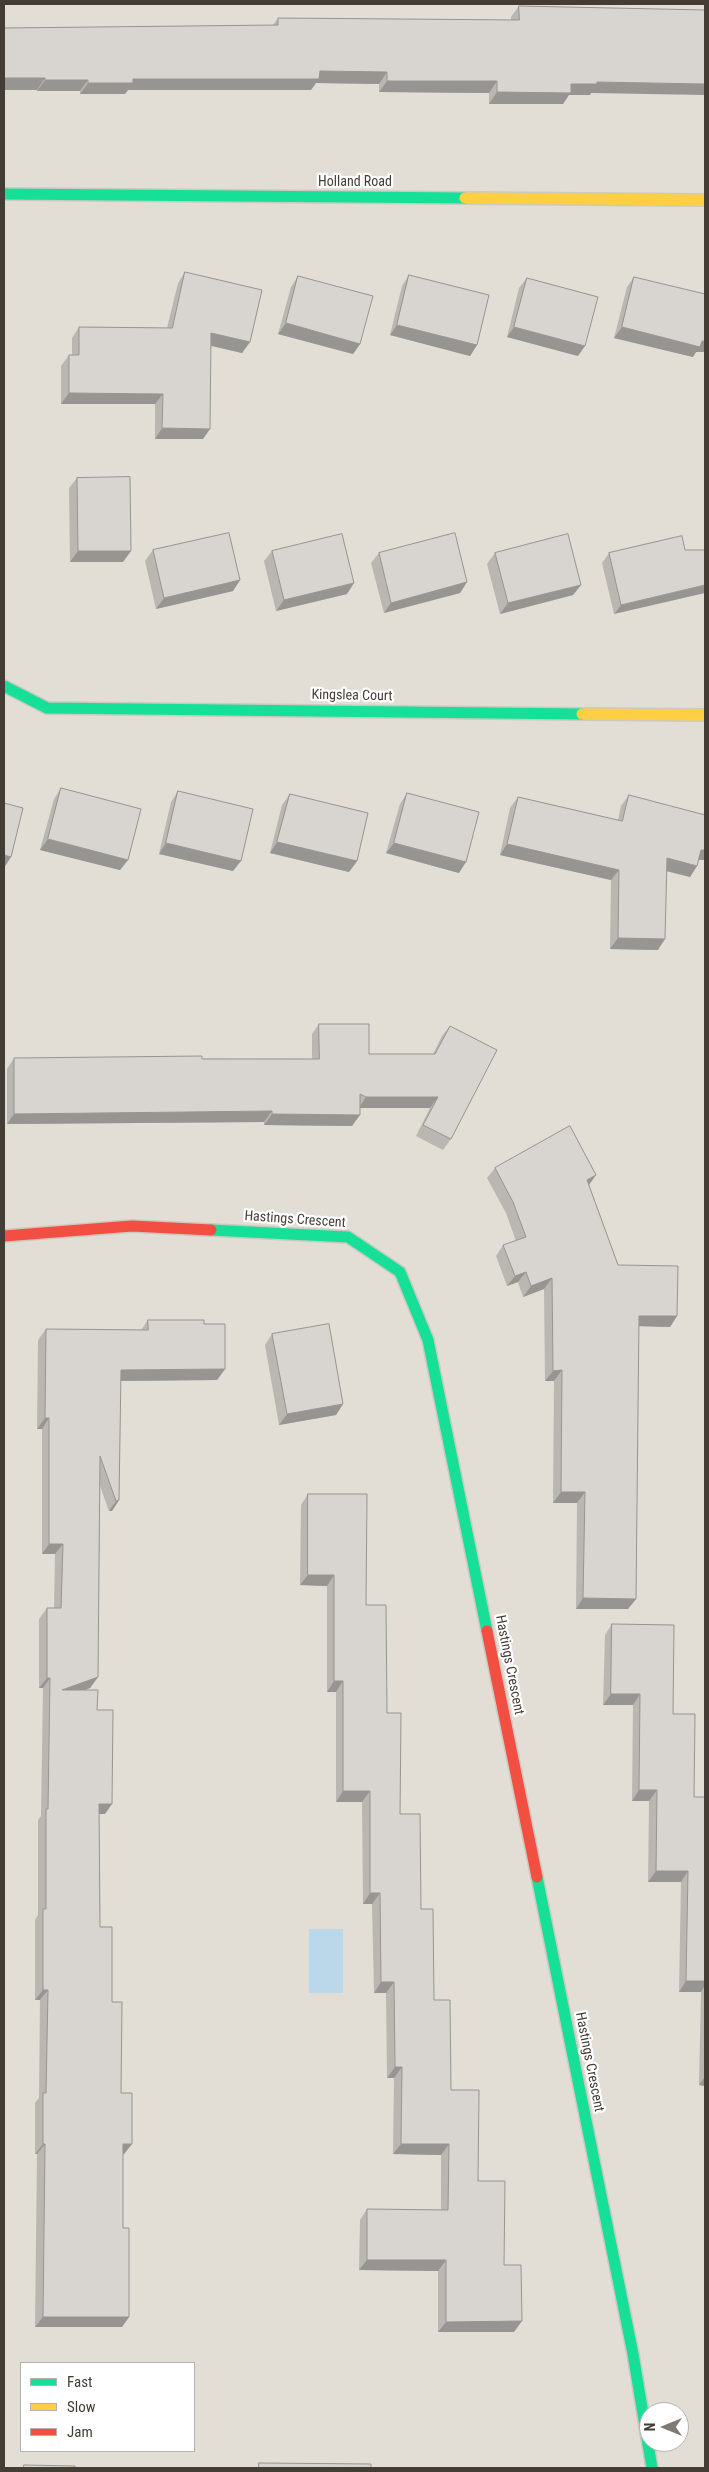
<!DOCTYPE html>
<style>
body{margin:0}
#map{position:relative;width:709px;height:2472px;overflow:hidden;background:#eeece8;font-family:"Roboto Condensed",sans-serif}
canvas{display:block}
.frame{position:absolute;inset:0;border:5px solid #433d35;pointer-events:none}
.legend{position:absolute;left:20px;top:2362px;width:175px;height:90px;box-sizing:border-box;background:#fff;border:1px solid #b4b1ae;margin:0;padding:6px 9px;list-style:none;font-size:15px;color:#433d35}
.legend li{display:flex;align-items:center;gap:10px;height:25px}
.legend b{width:25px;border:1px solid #b4b1ae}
.north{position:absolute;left:639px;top:2402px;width:50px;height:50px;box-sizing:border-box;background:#fff;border:1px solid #b4b1ae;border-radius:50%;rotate:270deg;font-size:14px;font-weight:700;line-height:20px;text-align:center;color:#433d35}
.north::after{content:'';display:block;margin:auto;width:18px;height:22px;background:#7f7a74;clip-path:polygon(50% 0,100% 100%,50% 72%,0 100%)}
</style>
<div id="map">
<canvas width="709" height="2472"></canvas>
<div class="frame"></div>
<ul class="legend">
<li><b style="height:6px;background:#16e098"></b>Fast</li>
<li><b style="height:6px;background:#ffcf43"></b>Slow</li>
<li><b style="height:6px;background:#f24e42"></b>Jam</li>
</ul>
<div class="north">N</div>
</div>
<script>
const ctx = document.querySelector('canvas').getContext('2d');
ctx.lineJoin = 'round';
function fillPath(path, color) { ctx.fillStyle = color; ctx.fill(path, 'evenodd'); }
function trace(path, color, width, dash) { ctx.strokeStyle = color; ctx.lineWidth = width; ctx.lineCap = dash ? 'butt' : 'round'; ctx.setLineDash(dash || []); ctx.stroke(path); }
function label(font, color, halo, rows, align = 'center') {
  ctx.font = font + ' "Roboto Condensed",sans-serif'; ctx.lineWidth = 4.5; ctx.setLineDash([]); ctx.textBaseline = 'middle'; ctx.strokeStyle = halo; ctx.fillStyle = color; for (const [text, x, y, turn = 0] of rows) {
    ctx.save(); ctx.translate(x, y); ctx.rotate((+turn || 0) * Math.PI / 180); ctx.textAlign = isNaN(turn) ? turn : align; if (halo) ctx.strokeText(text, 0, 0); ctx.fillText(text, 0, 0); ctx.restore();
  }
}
fillPath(new Path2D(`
 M4,4H705V2468H4ZM21,2363H194V2451H21ZM649,2412H679V2442H649Z`), '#e2ddd5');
fillPath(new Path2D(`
 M309,1929H343V1993H309Z`), '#bad8e9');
const fast = new Path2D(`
 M4,194L465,198
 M4,686L47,708L582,714
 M211,1230L348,1237L400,1272L428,1340L487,1631
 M537,1877L633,2354L652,2468`);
const slow = new Path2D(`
 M465,198L705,200
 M582,714L705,715`);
const jam = new Path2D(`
 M4,1236L132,1226L211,1230
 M487,1631L537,1877`);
trace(fast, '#ccc9bf', 14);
trace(slow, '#ccc9bf', 14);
trace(jam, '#ccc9bf', 14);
trace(fast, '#16e098', 11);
trace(slow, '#ffcf43', 11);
trace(jam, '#f24e42', 11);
fillPath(new Path2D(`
 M519,6L591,93L590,95H569L563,104H489V93L379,92V84L316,83L311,90H128L125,94H80V91H37V90H4V28L273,25L278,18L511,20V17Z
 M185,272L250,342L242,353L211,346L203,439H155V404H61V366L69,355H72V338L79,327L167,328L178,283Z
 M409,275L477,345L470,356L390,335L402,286Z
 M298,276L360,344L353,354L278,334L291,287Z
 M634,277L705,352H696L693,357L614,338L627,287Z
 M527,278L578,356L507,337L519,288Z
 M77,478L123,562H70L69,488Z
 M682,536L614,614L602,563L609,553Z
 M153,550L240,580L233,591L156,609L145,561Z
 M272,551L347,594L276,611L264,561Z
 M379,553L467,582L460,593L384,613L371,563Z
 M495,553L581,585L573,595L500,614L487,564Z
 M61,788L128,860L120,870L40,850L54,799Z
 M178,791L233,871L159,854L171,802Z
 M407,793L459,873L386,853L400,804Z
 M290,794L357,861L349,872L270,853L282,805Z
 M629,795L705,860H698L697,866L690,877L666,871L658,950L610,949L611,880L500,855L510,808L518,797L618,820L621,806Z
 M319,1024L369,1054H433L442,1036L450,1026L451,1139L443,1150L416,1136L430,1108H360L352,1126L264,1125V1122L7,1124V1069L14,1058L312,1059V1034Z
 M495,1168L589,1185L618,1265L677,1316L670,1327L639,1326L636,1599L628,1609H576L577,1503H553L554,1381H545L544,1289L523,1297L518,1282L507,1286L496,1256L503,1245L516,1241L506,1213L487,1178Z
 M148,1320L204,1324L225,1369L217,1380L120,1381L119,1500L112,1511H109L100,1486L98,1677L90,1688L85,1690L97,1710L105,1814H99L100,1927L112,2002L121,2093L132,2144L124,2154H123V2228L129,2317L122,2327H35L37,2154H35V2103L39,2098L40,2000H35V1920L38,1915V1820L41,1816L43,1688H39V1619L47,1608H54L55,1554H42V1429H37L38,1340L46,1329L141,1330Z
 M272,1334L343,1404L336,1415L279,1425L265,1345Z
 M308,1494L366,1605L387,1713L400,1814L421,1909L434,2000L451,2090L504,2265L514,2332H438V2271L359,2270L360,2220L367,2209L441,2210V2155L393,2154L394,2078H387L386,1993H374L372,1904H363L362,1802H336V1692H327V1586L300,1585L301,1505Z
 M612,1624L673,1714L694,1797H705V2086L699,2085L701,1992H679L681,1882H648L649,1801H632L633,1705H603L605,1635Z`), '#bab7b3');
fillPath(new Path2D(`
 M320,71L387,72L379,84L316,83L311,90H128L125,94H80L88,83L133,79Z
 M4,78H45L37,90H4Z
 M45,80H88L80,91H37Z
 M387,81H497L489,93L379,92Z
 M597,82L705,84V95L591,93L590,95H569L563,104H489L497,92L571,84Z
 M286,323L360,344L353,354L278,334Z
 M397,325L477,345L470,356L390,335Z
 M514,327L585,346L578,356L507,337Z
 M622,327L705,341V352H696L693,357L614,338Z
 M211,333L250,342L242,353L204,344Z
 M69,393L163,394L155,404H61Z
 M162,428L210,429L203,439H155Z
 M78,551H131L123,562H70Z
 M240,580L233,591L156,609L164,598Z
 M467,582L460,593L384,613L391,603Z
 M354,583L347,594L276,611L284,600Z
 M581,585L573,595L500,614L508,603Z
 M705,585V593L614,614L621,605Z
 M48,839L128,860L120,870L40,850Z
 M277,842L357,861L349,872L270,853Z
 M166,843L241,861L233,871L159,854Z
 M394,843L466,862L459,873L386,853Z
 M507,844L619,870L611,880L500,855Z
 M701,850H705V860H694Z
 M4,855L11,857L4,868Z
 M667,858L697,866L690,877L659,869Z
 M618,938L665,939L658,950L610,949Z
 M366,1097H438L430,1108H359Z
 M272,1111L264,1122L7,1124L14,1114Z
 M272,1114L360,1115L352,1126L264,1125Z
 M596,1175L589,1185L587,1180Z
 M526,1272L518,1282L507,1286L515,1276Z
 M552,1278L544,1289L523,1297L531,1286Z
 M639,1316H677L670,1327L632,1326Z
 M225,1369L217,1380L113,1381L121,1370Z
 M562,1370L554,1381H545L553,1371Z
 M343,1404L336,1415L279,1425L287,1414Z
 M45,1418H49L42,1429H37Z
 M561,1492H585L577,1503H553Z
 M119,1500L112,1511H109L116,1501Z
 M49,1544H63L55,1554H42Z
 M308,1575H334L327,1586L300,1585Z
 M583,1598L636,1599L628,1609H576Z
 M98,1677L90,1688L55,1701L62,1690Z
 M47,1678H50L43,1688H39Z
 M334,1681H343L336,1692H327Z
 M611,1694H640L633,1705H603Z
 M639,1790H657L649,1801H632Z
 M343,1791H370L362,1802H336Z
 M99,1804H112L105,1814H92Z
 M656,1871H688L681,1882H648Z
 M370,1893H380L372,1904H363Z
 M686,1981H705V1985L701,1992H679Z
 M381,1982H394L386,1993H374Z
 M43,1990H48L40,2000H35Z
 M395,2067H402L394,2078H387Z
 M705,2077V2086L699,2085Z
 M43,2144H45L37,2154H35Z
 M123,2144H132L124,2154H116Z
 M401,2144H449L441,2155L393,2154Z
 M367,2260H446L438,2271L359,2270Z
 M43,2317H129L122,2327H35Z
 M522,2321L514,2332H438L446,2322Z`), '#979592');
const building = new Path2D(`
 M519,6L705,10V84L597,82V84H571V93L497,92V81H387V72L320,71L319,79H133V83H88V80H45V78H4V28L278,25V18L519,20Z
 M185,272L262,290L250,342L211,333L210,429L162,428L163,394L69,393V355H79V327L172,328Z
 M409,275L489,295L477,345L397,325Z
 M298,276L373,296L360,344L286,323Z
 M634,277L705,294V341H702L700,347L622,327Z
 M527,278L598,297L585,346L514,327Z
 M130,477L131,551H78L77,478Z
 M229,533L240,580L164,598L153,550Z
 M455,533L467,582L391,603L379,553Z
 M342,534L354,583L284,600L272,551Z
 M568,534L581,585L508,603L495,553Z
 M682,536L685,550H705V585L621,605L609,553Z
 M61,788L141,809L128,860L48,839Z
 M178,791L253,809L241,861L166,843Z
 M407,793L479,812L466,862L394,843Z
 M290,794L368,813L357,861L277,842Z
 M629,795L705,815V850H701L697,866L667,858L665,939L618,938L619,870L507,844L518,797L622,821Z
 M4,803L23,808L11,857L4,855Z
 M319,1024H369V1054H435L450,1026L497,1050L451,1139L423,1125L438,1097H366L360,1094V1115L272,1114V1111L14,1114V1058L202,1056V1059H319Z
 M570,1126L596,1175L587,1180L618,1265L678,1266L677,1316H639L636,1599L583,1598L585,1492H561L562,1370L553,1371L552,1278L531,1286L526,1272L515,1276L503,1245L526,1237L513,1202L495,1168Z
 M148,1320H204V1324H225V1369L121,1370L119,1500L116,1501L100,1456L98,1677L62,1690H98L97,1710H113L112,1804H99L100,1927H112V2002H122L121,2093H132V2144H123V2228H129V2317H43L45,2144H43V2093H46L48,1990H43V1909H46V1809H48L50,1678H47V1608H61L63,1544H49V1418H45L46,1329L148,1330Z
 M329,1324L343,1404L287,1414L272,1334Z
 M308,1494H367L366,1605H386L387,1713H401L400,1814H420L421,1909H433L434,2000H450L451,2090H479L478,2181H505L504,2265H521L522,2321L446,2322V2260H367V2209L448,2210L449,2144H401L402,2067H395L394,1982H381L380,1893H370V1791H343V1681H334V1575H308Z
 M612,1624L674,1625L673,1714H695L694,1797H705V1981H686L688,1871H656L657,1790H639L640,1694H611Z
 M259,2463L371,2464V2468H259Z
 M24,2465L75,2466V2468H24Z`);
fillPath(building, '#d8d5d0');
trace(building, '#979592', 1);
label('14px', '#433d35', '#fff', [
 ["Holland Road",355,182],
 ["Kingslea Court",352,696,1],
 ["Hastings Crescent",295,1220,4],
 ["Hastings Crescent",509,1665,79],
 ["Hastings Crescent",589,2062,79]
]);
</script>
